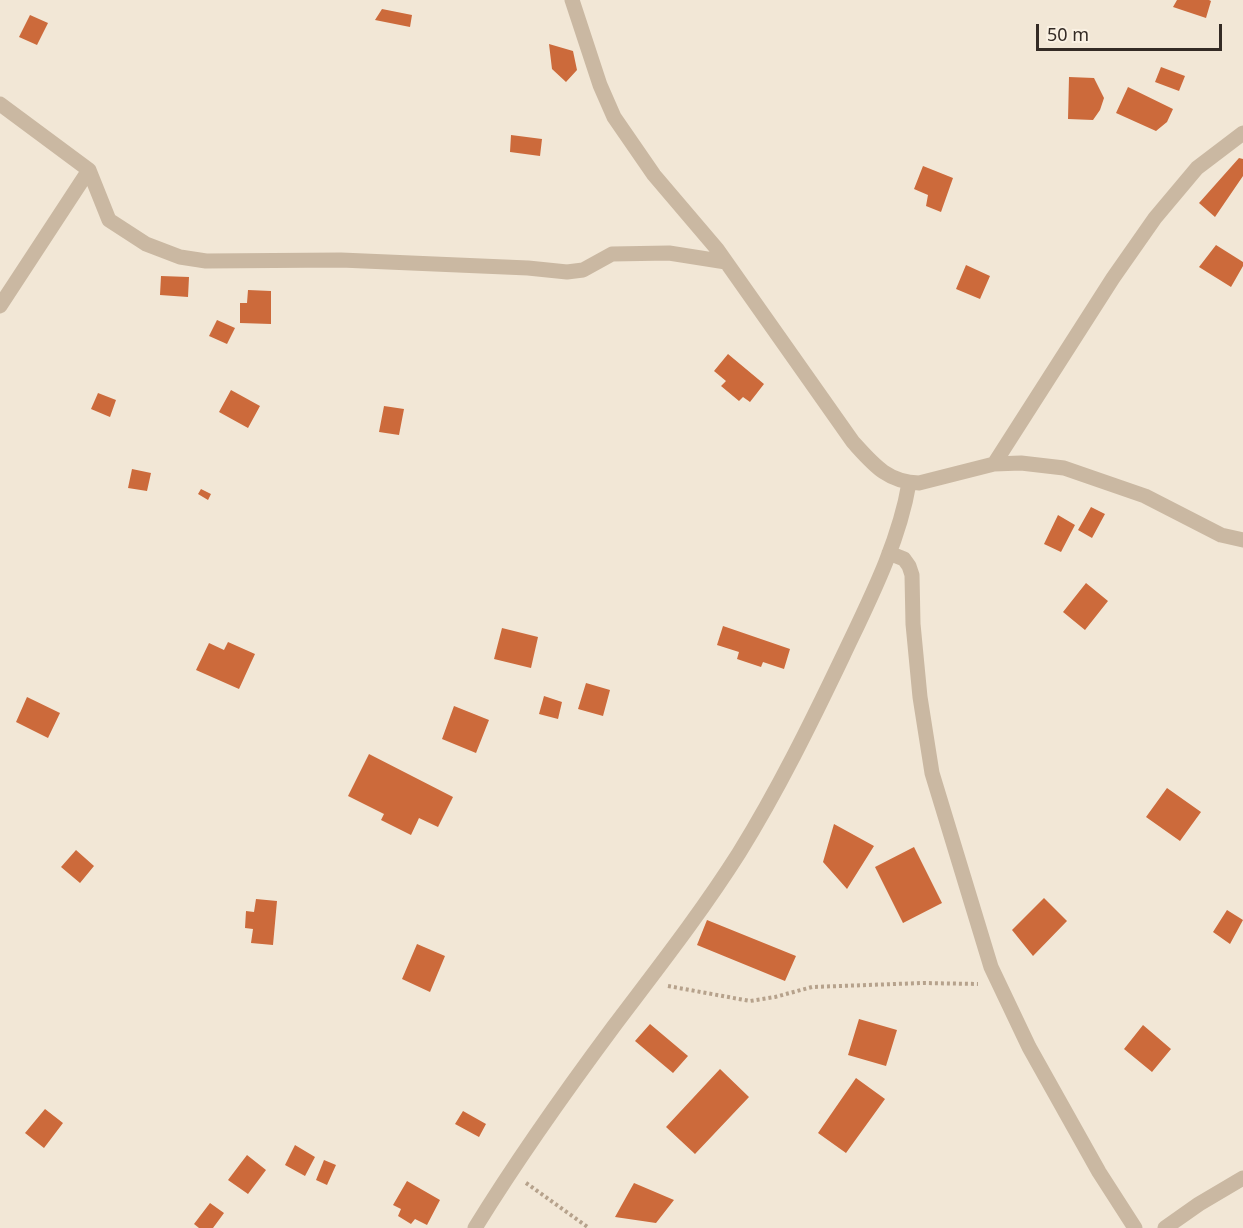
<!DOCTYPE html>
<style>
body{margin:0}
#map{position:relative;width:1243px;height:1228px;overflow:hidden;background:#f2e7d6;font-family:"Noto Sans",sans-serif}
canvas{display:block}
.scale{position:absolute;left:1036px;top:24px;width:186px;height:27px;box-sizing:border-box;border:3px solid #342b25;border-top:0;padding-left:8px;font-size:18px;line-height:21px;white-space:nowrap;color:#342b25;-webkit-text-stroke:4px #faf1e3;paint-order:stroke}
</style>
<div id="map">
<canvas width="1243" height="1228"></canvas>
<div class="scale">50 m</div>
</div>
<script>
const ctx = document.querySelector('canvas').getContext('2d');
ctx.lineJoin = 'round';
function fillPath(path, color) { ctx.fillStyle = color; ctx.fill(path, 'evenodd'); }
function trace(path, color, width, dash) { ctx.strokeStyle = color; ctx.lineWidth = width; ctx.lineCap = dash ? 'butt' : 'round'; ctx.setLineDash(dash || []); ctx.stroke(path); }
fillPath(new Path2D(`
 M1177,0H1209L1211,1L1206,18L1173,7Z
 M382,9L412,15L410,27L375,20Z
 M30,15L48,23L37,45L19,37Z
 M549,44L573,51L577,70L566,82L552,69Z
 M1161,67L1185,76L1179,91L1155,82Z
 M1069,77L1094,78L1104,98L1100,110L1093,120L1068,119Z
 M1128,87L1173,109L1167,122L1156,131L1116,113Z
 M511,135L542,139L540,156L510,152Z
 M1239,158L1243,159V176L1215,217L1199,203Z
 M923,166L953,178L941,212L926,206L928,195L914,189Z
 M1216,245L1243,262V266L1231,287L1199,267Z
 M966,265L990,276L980,299L956,289Z
 M161,276L189,277L188,297L160,295Z
 M248,290L271,291V324L240,323V303H247Z
 M217,320L235,328L227,344L209,336Z
 M728,354L764,384L750,402L743,397L739,401L721,386L726,381L714,371Z
 M231,390L260,406L248,428L219,412Z
 M98,393L116,400L110,417L91,409Z
 M384,406L404,409L399,435L379,432Z
 M132,469L151,473L147,491L128,488Z
 M201,489L211,494L208,500L198,494Z
 M1091,507L1105,514L1092,538L1078,530Z
 M1058,515L1075,525L1061,552L1044,544Z
 M1086,583L1108,601L1085,630L1063,612Z
 M723,626L790,649L784,669L763,662L761,667L737,659L739,652L717,645Z
 M502,628L538,637L531,668L494,659Z
 M228,642L255,654L239,689L196,670L209,643L224,650Z
 M586,683L610,690L603,716L578,709Z
 M544,696L562,702L558,719L539,714Z
 M27,697L60,713L48,738L16,722Z
 M454,706L489,720L476,753L442,739Z
 M369,754L453,797L438,827L419,818L411,835L381,820L384,814L348,796Z
 M1167,788L1201,812L1180,841L1146,817Z
 M834,824L874,846L847,889L823,862Z
 M914,847L942,903L903,923L875,867Z
 M76,850L94,866L80,883L61,867Z
 M1044,898L1067,921L1033,956L1012,930Z
 M256,899L277,901L273,945L251,943L253,929L245,928L246,911L254,912Z
 M1227,910L1243,920L1230,944L1213,932Z
 M707,920L796,956L785,981L697,945Z
 M417,944L445,956L430,992L402,979Z
 M859,1019L897,1030L886,1066L848,1055Z
 M650,1024L688,1056L673,1073L635,1041Z
 M1143,1025L1171,1049L1152,1072L1124,1049Z
 M720,1069L749,1097L695,1154L666,1127Z
 M856,1078L885,1099L846,1153L818,1133Z
 M45,1109L63,1123L44,1148L25,1133Z
 M463,1111L486,1124L479,1137L455,1124Z
 M295,1145L315,1157L305,1176L285,1165Z
 M247,1155L266,1170L248,1194L228,1180Z
 M324,1160L336,1165L327,1185L316,1180Z
 M407,1181L440,1200L427,1225L415,1219L411,1224L398,1216L401,1209L393,1205Z
 M634,1183L674,1200L656,1223L615,1217Z
 M210,1203L224,1213L213,1228H199L194,1224Z`), '#cc6a3b');
trace(new Path2D(`
 M668,986L750,1001L775,997L812,987L923,983L978,984
 M526,1183L589,1228`), '#b6a28c', 4, [3, 3]);
trace(new Path2D(`
 M572,0L600,85L614,117L654,175L717,249L853,442C873,464 887,482 919,483L994,464L1021,463L1064,468L1145,496L1221,535L1243,540
 M0,104L89,170L109,220L146,244L180,257L206,261L341,260L528,268L567,272L583,270L612,254L669,253L726,262
 M0,306L89,170
 M994,464L1113,278L1155,218L1197,168L1243,133
 M889,553L904,559L909,566L912,575L913,624L920,697L932,773L991,967L1029,1047L1099,1172L1135,1228
 M475,1228C518,1158 565,1092 614,1026C657,969 701,913 739,853C778,790 811,723 843,656C869,601 899,543 909,483
 M1165,1228L1199,1204L1243,1178`), '#cab8a2', 15);
</script>
